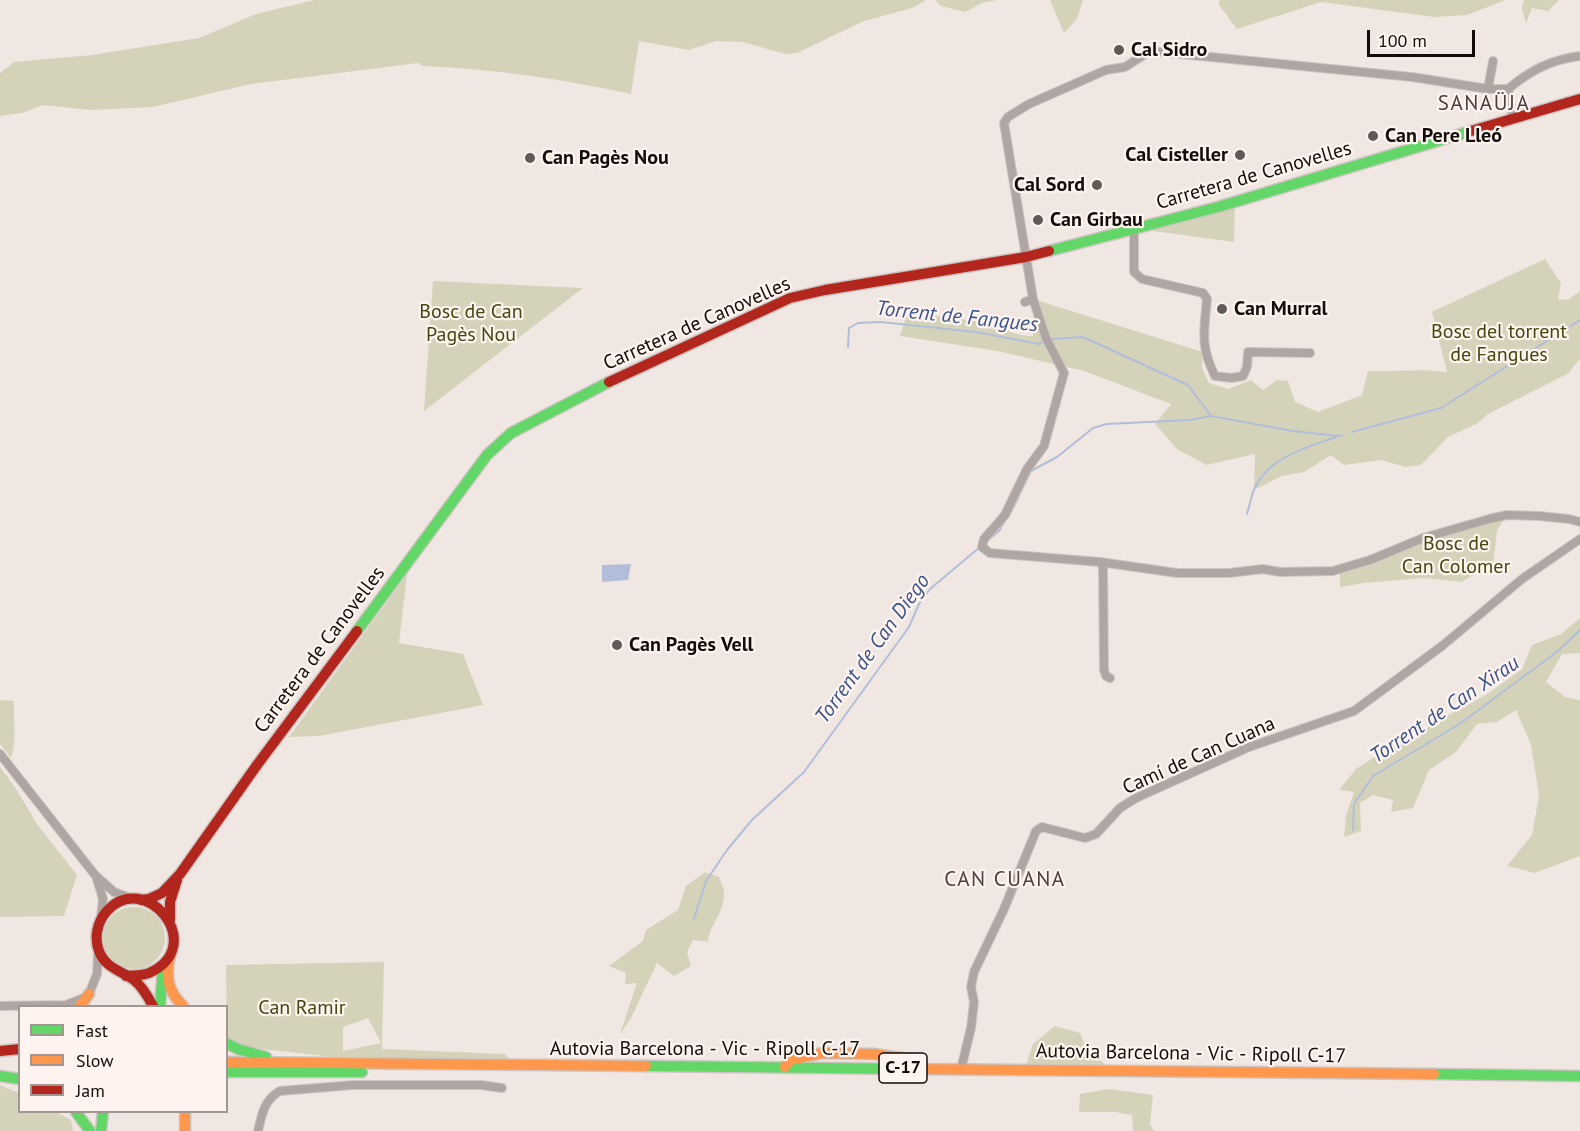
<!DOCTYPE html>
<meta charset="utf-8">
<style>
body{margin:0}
#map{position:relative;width:1580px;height:1131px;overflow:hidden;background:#f0e7e3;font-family:"PT Sans",sans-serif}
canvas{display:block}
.legend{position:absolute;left:18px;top:1005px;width:210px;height:108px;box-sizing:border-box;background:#fef3ee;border:2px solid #a09793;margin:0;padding:8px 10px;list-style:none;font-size:18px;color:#120c0a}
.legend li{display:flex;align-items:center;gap:12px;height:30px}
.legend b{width:30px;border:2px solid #a09793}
.scale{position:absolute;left:1367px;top:30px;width:108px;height:27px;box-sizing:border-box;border:3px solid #120c0a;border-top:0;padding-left:8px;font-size:18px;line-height:21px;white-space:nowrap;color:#120c0a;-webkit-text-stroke:4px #fef3ee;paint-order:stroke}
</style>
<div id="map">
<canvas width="1580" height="1131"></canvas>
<ul class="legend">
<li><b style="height:8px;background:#63d668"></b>Fast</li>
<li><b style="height:8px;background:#ff974d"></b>Slow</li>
<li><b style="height:8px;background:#b3261e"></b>Jam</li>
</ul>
<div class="scale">100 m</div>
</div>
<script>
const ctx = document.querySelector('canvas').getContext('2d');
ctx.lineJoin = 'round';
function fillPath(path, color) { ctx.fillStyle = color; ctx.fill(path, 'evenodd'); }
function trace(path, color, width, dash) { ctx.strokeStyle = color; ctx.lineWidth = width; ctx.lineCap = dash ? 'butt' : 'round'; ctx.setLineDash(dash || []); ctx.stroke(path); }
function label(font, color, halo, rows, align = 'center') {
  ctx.font = font + ' "PT Sans",sans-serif'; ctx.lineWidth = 4.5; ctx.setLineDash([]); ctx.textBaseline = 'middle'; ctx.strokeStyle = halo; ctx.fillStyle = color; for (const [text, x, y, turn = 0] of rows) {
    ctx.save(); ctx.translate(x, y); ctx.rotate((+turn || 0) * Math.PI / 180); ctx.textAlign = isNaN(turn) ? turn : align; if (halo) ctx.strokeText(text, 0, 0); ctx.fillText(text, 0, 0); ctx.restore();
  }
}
fillPath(new Path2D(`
 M314,0H926L912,8L864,21L797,53L785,54L743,42L716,41L689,50L639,41L631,94C562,79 493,69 423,66L418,63L251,84L153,107L91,110L43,105L22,113L0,116V73L14,62L92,55L199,38L256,14Z
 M935,0H997L982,3L965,12L941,6Z
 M1050,0H1083L1077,19L1064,33Z
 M1219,0H1506L1467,15L1434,17L1321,2L1237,29L1219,5Z
 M1524,0H1559L1548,11L1532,8L1526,23L1522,8Z
 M1235,204L1234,242L1146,230Z
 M1545,259L1561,283L1558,300L1569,299L1580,291V358L1569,373L1488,414L1478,423L1448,437L1421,465L1405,467L1382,460L1344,465L1331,455L1304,472L1282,476L1254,490L1255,454L1207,465L1178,450L1155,424L1171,404L1084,371L997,351L900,336L907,314C936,316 964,318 992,325C1009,330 1014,336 1033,336V299L1203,352L1202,368L1209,383L1228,389L1251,380L1263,390L1277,380L1288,381L1295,402L1318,412L1362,395L1368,371C1394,372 1421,368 1447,372L1432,312Z
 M433,281L583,288L424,411Z
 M1507,515L1497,530L1493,564L1461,582L1423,578L1364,583L1340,587V569L1423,538Z
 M407,574L399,643L463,654L483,705L319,736L289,737Z
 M1580,618V653L1562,654L1546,682L1565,697L1580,700V856L1535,873L1507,866L1532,835L1539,796L1531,745L1516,710L1497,722L1477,724L1456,752L1429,770L1413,808L1391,812L1393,800L1373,795L1360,803L1361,831L1344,837L1346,816L1354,792L1339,790L1356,769L1387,749L1416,739L1432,724L1486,695L1522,669L1532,645L1561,634Z
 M0,700L14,701C13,720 17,740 11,758L0,744Z
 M0,767L15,787L37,824L77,875L64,916L0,917Z
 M705,872L719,877C721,883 725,890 724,896C723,914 709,926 708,942L693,940L687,952L691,966L674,976L657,963L630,1020L620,1034L637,983L625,984L626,973L609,966L643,941L646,930L678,910L686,886Z
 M103 938a31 31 0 1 1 62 0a31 31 0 1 1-62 0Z
 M384,962L382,1049L505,1054L510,1060L343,1058L244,1047L227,1037L226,965ZM368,1018L381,1043L343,1051V1027Z
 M1055,1026L1080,1033L1086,1048L1108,1067L1026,1065L1033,1044Z
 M0,1085L19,1093L20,1112H56L71,1120L73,1131H0Z
 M1108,1089L1153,1095L1150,1124L1154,1131H1133L1132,1115L1115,1112H1079L1080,1094Z`), '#d4d3ba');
fillPath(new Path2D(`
 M631,564L628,580L602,582V565Z`), '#b2bed9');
trace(new Path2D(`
 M1050,339L1083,337L1188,385L1211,416L1293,431L1338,436L1342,435
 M848,347L849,328L858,323L881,322L976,332L1039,344L1045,341
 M1352,432L1441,408L1580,320
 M1011,512L1031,471L1057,457L1093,428L1107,424L1189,420L1211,416
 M1247,514C1249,507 1251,499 1253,492C1266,458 1305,448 1336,437
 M986,542L999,531L1006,519
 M1353,830L1354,804L1373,776L1461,723L1558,651L1580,630
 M694,919L706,881L727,850L752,820L804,772L909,627L919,604L930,589L980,547`), '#b2bed9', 2);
const street = new Path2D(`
 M1488,89L1493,61
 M1508,89C1531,70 1550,60 1580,56
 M1134,228V272L1142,279L1203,293L1207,299C1204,331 1200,346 1215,376L1231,378L1243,376L1247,367L1248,352L1310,353
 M1033,299L1046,338L1064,373L1044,446L1027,469L1005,515L984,539L982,547L990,553L1100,562L1177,573H1229L1263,569L1280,572L1333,571L1370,560L1423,538L1489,519L1507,515L1539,516L1569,519L1580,522
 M1025,302L1033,299L1004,123L1008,117L1029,104L1106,70L1125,67L1150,51L1412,77L1488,89H1508L1513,119
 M1100,562L1103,567L1104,670L1106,676L1110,678
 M0,754L95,875L114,892L130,898
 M97,879L103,899L101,917
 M0,1006L66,1005L84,998L89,994L97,974L98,954
 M961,1069L971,1028L974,1002L971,987L974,972L1004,909L1036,831L1042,827L1085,838L1096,834L1120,808L1136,798L1249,747L1354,711L1442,646L1522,579L1580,539
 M258,1131C262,1114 264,1100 280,1091L353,1085H481L502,1088`);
const fast = new Path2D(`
 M1049,251L1218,207L1471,131
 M357,631L487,455L511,433L609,382
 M160,1006L163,968
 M226,1043L238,1049L266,1057
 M646,1066L915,1069
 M226,1072H362
 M1434,1074L1580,1076
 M0,1076L20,1079
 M76,1112L90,1131
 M101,1131L103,1112`);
const slow = new Path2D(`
 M170,956C165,977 168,991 183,1006
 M80,1006L89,994
 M226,1062L646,1066
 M785,1067L790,1060L822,1053L874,1054L907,1059L924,1068
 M915,1069L1434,1074
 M185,1112V1131`);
const jam = new Path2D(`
 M1471,131L1580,99
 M609,382L790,298L825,290L1026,257L1049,251
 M141,900L149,899L162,893L180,874L257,765L357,631
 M170,920V902L177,880
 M126,976C133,975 142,976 149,973C210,946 144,867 106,912C97,923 94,938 99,951C105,968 122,971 134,980C143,987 148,997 153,1006
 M0,1051L20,1049`);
trace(street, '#ccc5c1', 10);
trace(fast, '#ccc5c1', 13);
trace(slow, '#ccc5c1', 13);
trace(jam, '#ccc5c1', 13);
trace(street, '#afa6a3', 8);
trace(fast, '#63d668', 10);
trace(slow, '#ff974d', 10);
trace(jam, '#b3261e', 10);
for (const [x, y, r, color] of [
 [1119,50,6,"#605956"],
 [1373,136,6,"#605956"],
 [1240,155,6,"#605956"],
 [530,158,6,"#605956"],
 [1097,185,6,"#605956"],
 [1038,220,6,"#605956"],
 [1222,309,6,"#605956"],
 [617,645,6,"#605956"]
]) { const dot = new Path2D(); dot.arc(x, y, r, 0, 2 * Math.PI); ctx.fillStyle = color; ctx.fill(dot); trace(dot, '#fef3ee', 2); }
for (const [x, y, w] of [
 [903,1068,48]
]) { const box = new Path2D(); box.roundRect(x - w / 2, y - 15, w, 30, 4.5); ctx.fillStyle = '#fef3ee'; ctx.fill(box); trace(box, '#120c0a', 1.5); }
label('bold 18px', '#120c0a', null, [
 ["C-17",903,1068]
]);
label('bold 20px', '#120c0a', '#fef3ee', [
 ["Cal Sidro",1131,50],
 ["Can Pere Lleó",1385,136],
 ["Cal Cisteller",1228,155,"right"],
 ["Can Pagès Nou",542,158],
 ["Cal Sord",1085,185,"right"],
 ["Can Girbau",1050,220],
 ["Can Murral",1234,309],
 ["Can Pagès Vell",629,645]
], 'left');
label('20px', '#120c0a', '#fef3ee', [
 ["Carretera de Canovelles",1254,176,-16],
 ["Carretera de Canovelles",697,324,-24],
 ["Carretera de Canovelles",320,650,-53],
 ["Camí de Can Cuana",1199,756,-24],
 ["Autovia Barcelona - Vic - Ripoll C-17",705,1049],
 ["Autovia Barcelona - Vic - Ripoll C-17",1191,1054,1]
]);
label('20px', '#42460f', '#fef3ee', [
 ["Bosc de Can",471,312],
 ["Pagès Nou",471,335],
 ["Bosc del torrent",1499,332],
 ["de Fangues",1499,355],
 ["Bosc de",1456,544],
 ["Can Colomer",1456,567],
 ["Can Ramir",302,1008]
]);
ctx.letterSpacing = '1.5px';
label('21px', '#4d3f39', '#fef3ee', [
 ["SANAÜJA",1484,104],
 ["CAN CUANA",1005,880]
]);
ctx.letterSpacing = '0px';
label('italic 21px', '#39548a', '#fef3ee', [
 ["Torrent de Fangues",957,317,6],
 ["Torrent de Can Diego",873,649,-54],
 ["Torrent de Can Xirau",1445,710,-34]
]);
</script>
